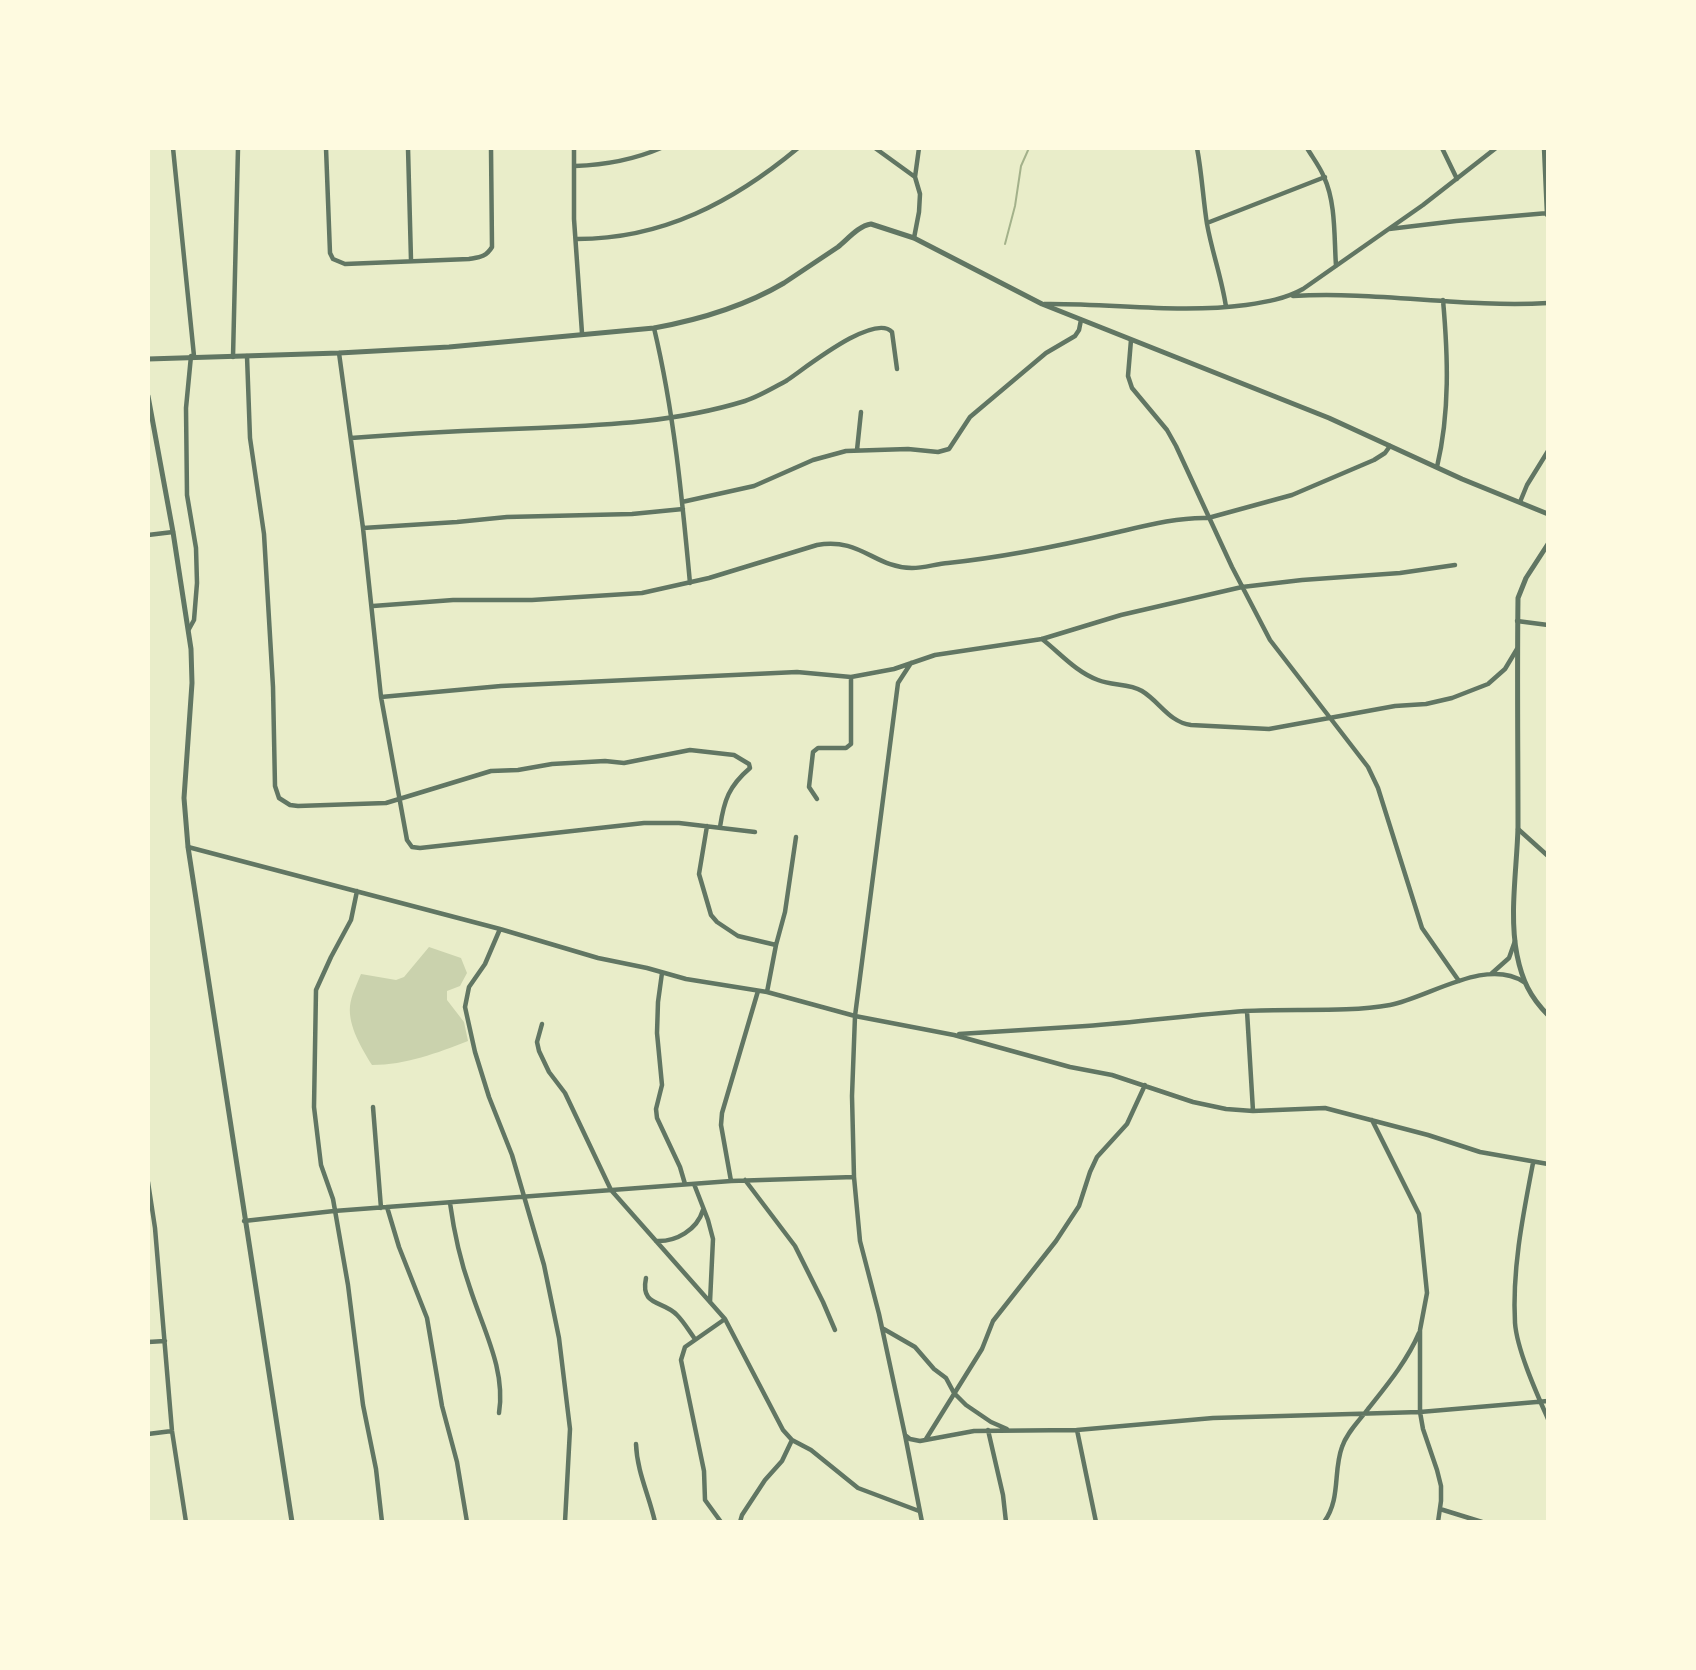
<!DOCTYPE html>
<style>
body{margin:0}
#map{position:relative;width:1696px;height:1670px;overflow:hidden;background:#e9edc9;font-family:"Varela Round",sans-serif}
canvas{display:block}
.frame{position:absolute;inset:0;border:150px solid #fefae0;pointer-events:none}
</style>
<div id="map">
<canvas width="1696" height="1670"></canvas>
<div class="frame"></div>
</div>
<script>
const ctx = document.querySelector('canvas').getContext('2d');
ctx.lineJoin = 'round';
function fillPath(path, color) { ctx.fillStyle = color; ctx.fill(path, 'evenodd'); }
function trace(path, color, width, dash) { ctx.strokeStyle = color; ctx.lineWidth = width; ctx.lineCap = dash ? 'butt' : 'round'; ctx.setLineDash(dash || []); ctx.stroke(path); }
fillPath(new Path2D(`
 M429,947L461,958L467,973L460,986L447,991V1000L464,1022L468,1041C437,1053 406,1065 372,1065C362,1049 348,1026 350,1006C351,996 357,984 361,974L396,980L404,977Z`), '#cad2ad');
trace(new Path2D(`
 M1005,244L1015,206L1021,166L1029,148`), '#a3b18a', 2);
trace(new Path2D(`
 M173,148L194,356
 M326,148L330,253L333,259L345,264L469,259C480,257 486,257 492,247L491,148
 M408,148L411,260
 M574,148V219L582,333
 M875,148L915,177
 M1197,148C1202,174 1203,199 1207,224C1212,252 1222,279 1226,307
 M1307,148C1313,158 1320,167 1324,177C1336,203 1334,237 1336,266
 M1442,148L1457,179
 M1544,148L1547,215
 M575,166C605,165 633,160 661,148
 M1207,223L1325,177
 M1389,229L1456,221L1548,213
 M914,238L919,212L920,194L915,177L919,148
 M577,239C663,239 733,202 798,148
 M1293,296C1378,291 1463,308 1548,303
 M1044,304C1112,303 1178,314 1246,305C1266,302 1285,299 1303,289L1423,205L1496,148
 M654,328C674,412 682,497 690,583
 M1131,340L1128,376L1132,388L1167,430L1176,446L1232,567L1270,640L1368,767L1378,788L1422,928L1459,981
 M339,353L363,528L381,697L407,840L412,847L420,848L644,823H679L755,832
 M247,356L250,438L264,534L273,687L275,786L279,798L290,805L298,806L386,803L491,771L518,770L552,764L605,761L624,763L690,750L734,755L749,764L750,768C729,786 724,800 720,827
 M233,357L238,148
 M351,438C413,433 476,430 538,428C608,425 677,422 745,401C758,397 773,388 786,381C803,370 874,312 892,332L897,369
 M857,450L861,412
 M1437,467C1450,412 1448,356 1443,300
 M682,502L754,486L813,460L846,451L908,449L938,452L949,449L970,417L1046,353L1075,336L1079,330L1081,320
 M1520,502L1527,485L1548,451
 M363,528L457,522L507,517L632,514L683,509
 M148,535L173,532
 M373,606L453,600H532L642,593L709,578L817,545C860,537 875,568 912,568C924,568 936,564 948,563C1005,557 1059,546 1114,533C1144,526 1177,517 1208,518L1292,495L1374,460L1385,453L1390,446
 M1517,621L1548,625
 M189,629L194,620L197,583L196,548L187,495L186,408L191,356
 M1042,639C1060,653 1076,672 1098,680C1112,686 1129,683 1142,691C1160,702 1169,722 1191,725L1269,729L1395,706L1426,704L1452,698L1488,684L1505,669L1517,649
 M911,663L898,683L855,1016L852,1096L854,1177L860,1241L879,1314L905,1435L910,1439L920,1441L974,1431L1077,1430L1213,1418L1420,1412L1548,1401
 M381,697L501,686L797,672L851,677L894,669L935,655L1042,639L1121,615L1242,587L1302,580L1400,573L1455,565
 M817,799L809,787L813,752L818,748H846L851,744V677
 M707,826L699,874L711,915L717,922L738,936L776,945
 M1518,829L1548,856
 M188,847L500,929L598,958L647,968L686,979L767,992L855,1016L954,1035L1070,1067L1112,1075L1193,1102L1226,1109L1253,1111L1325,1108L1428,1135L1480,1152L1548,1164
 M357,891L351,920L331,957L316,990L314,1107L321,1165L333,1199L348,1285L363,1405L376,1469L382,1522
 M500,929L485,964L469,987L465,1007L475,1052L489,1097L512,1155L544,1265L559,1338L570,1429L565,1522
 M662,973L658,1002L657,1033L662,1085L656,1109L657,1118L680,1167L685,1184
 M1491,974L1509,958L1515,941
 M767,992L776,945L785,912L796,837
 M1247,1011L1253,1111
 M542,1024L537,1042L539,1051L549,1072L565,1093L611,1190L725,1319L783,1430L792,1440L811,1450L858,1488L919,1511
 M959,1034C1002,1031 1044,1029 1086,1026C1139,1022 1192,1015 1245,1011C1291,1008 1345,1013 1390,1005C1430,997 1486,957 1524,982
 M373,1107L381,1208
 M1372,1120L1419,1214L1427,1293L1420,1330V1412L1423,1429L1437,1470L1441,1486V1501L1438,1522
 M1533,1163C1523,1215 1512,1269 1515,1323C1517,1350 1537,1394 1548,1419
 M745,1180L795,1246L823,1302L835,1330
 M731,1181L721,1125L722,1113L758,991
 M148,1182L155,1228L172,1431L186,1522
 M694,1184L708,1220L713,1239L710,1302
 M450,1203C454,1232 460,1260 470,1288C483,1329 506,1370 499,1413
 M387,1207L399,1247L427,1318L442,1406L457,1462L467,1522
 M244,1221L334,1211L731,1181L854,1177
 M656,1241C676,1242 697,1230 703,1210
 M646,1278C640,1307 663,1300 677,1315C684,1322 689,1331 695,1339
 M882,1328L915,1347L934,1369L946,1378L954,1393L966,1405L991,1422L1007,1429
 M148,1342L165,1341
 M988,1430L1003,1495L1006,1522
 M1077,1430L1096,1522
 M148,1434L172,1431
 M905,1435L922,1522
 M926,1439L982,1349L993,1321L1056,1241L1079,1206L1090,1172L1097,1157L1127,1124L1145,1085
 M636,1444C637,1472 649,1495 655,1522
 M1440,1509L1482,1522
 M721,1522L705,1500L704,1471L681,1360L685,1347L725,1319
 M740,1522L742,1515L765,1480L782,1461L792,1440
 M1324,1522C1341,1499 1333,1471 1342,1447C1347,1432 1359,1421 1368,1409C1387,1385 1407,1361 1419,1333`), '#617663', 4.5);
trace(new Path2D(`
 M148,359L339,353L449,347L654,328C698,320 745,306 784,283C802,271 820,259 838,247C848,239 858,226 871,224L914,238L1042,304L1329,418L1462,479L1548,514
 M148,396L173,532L191,649L192,683L184,798L188,847L292,1522
 M1548,544L1526,578L1518,598C1517,674 1518,751 1518,827C1517,868 1509,915 1517,955C1522,980 1530,997 1548,1015`), '#617663', 5);
</script>
